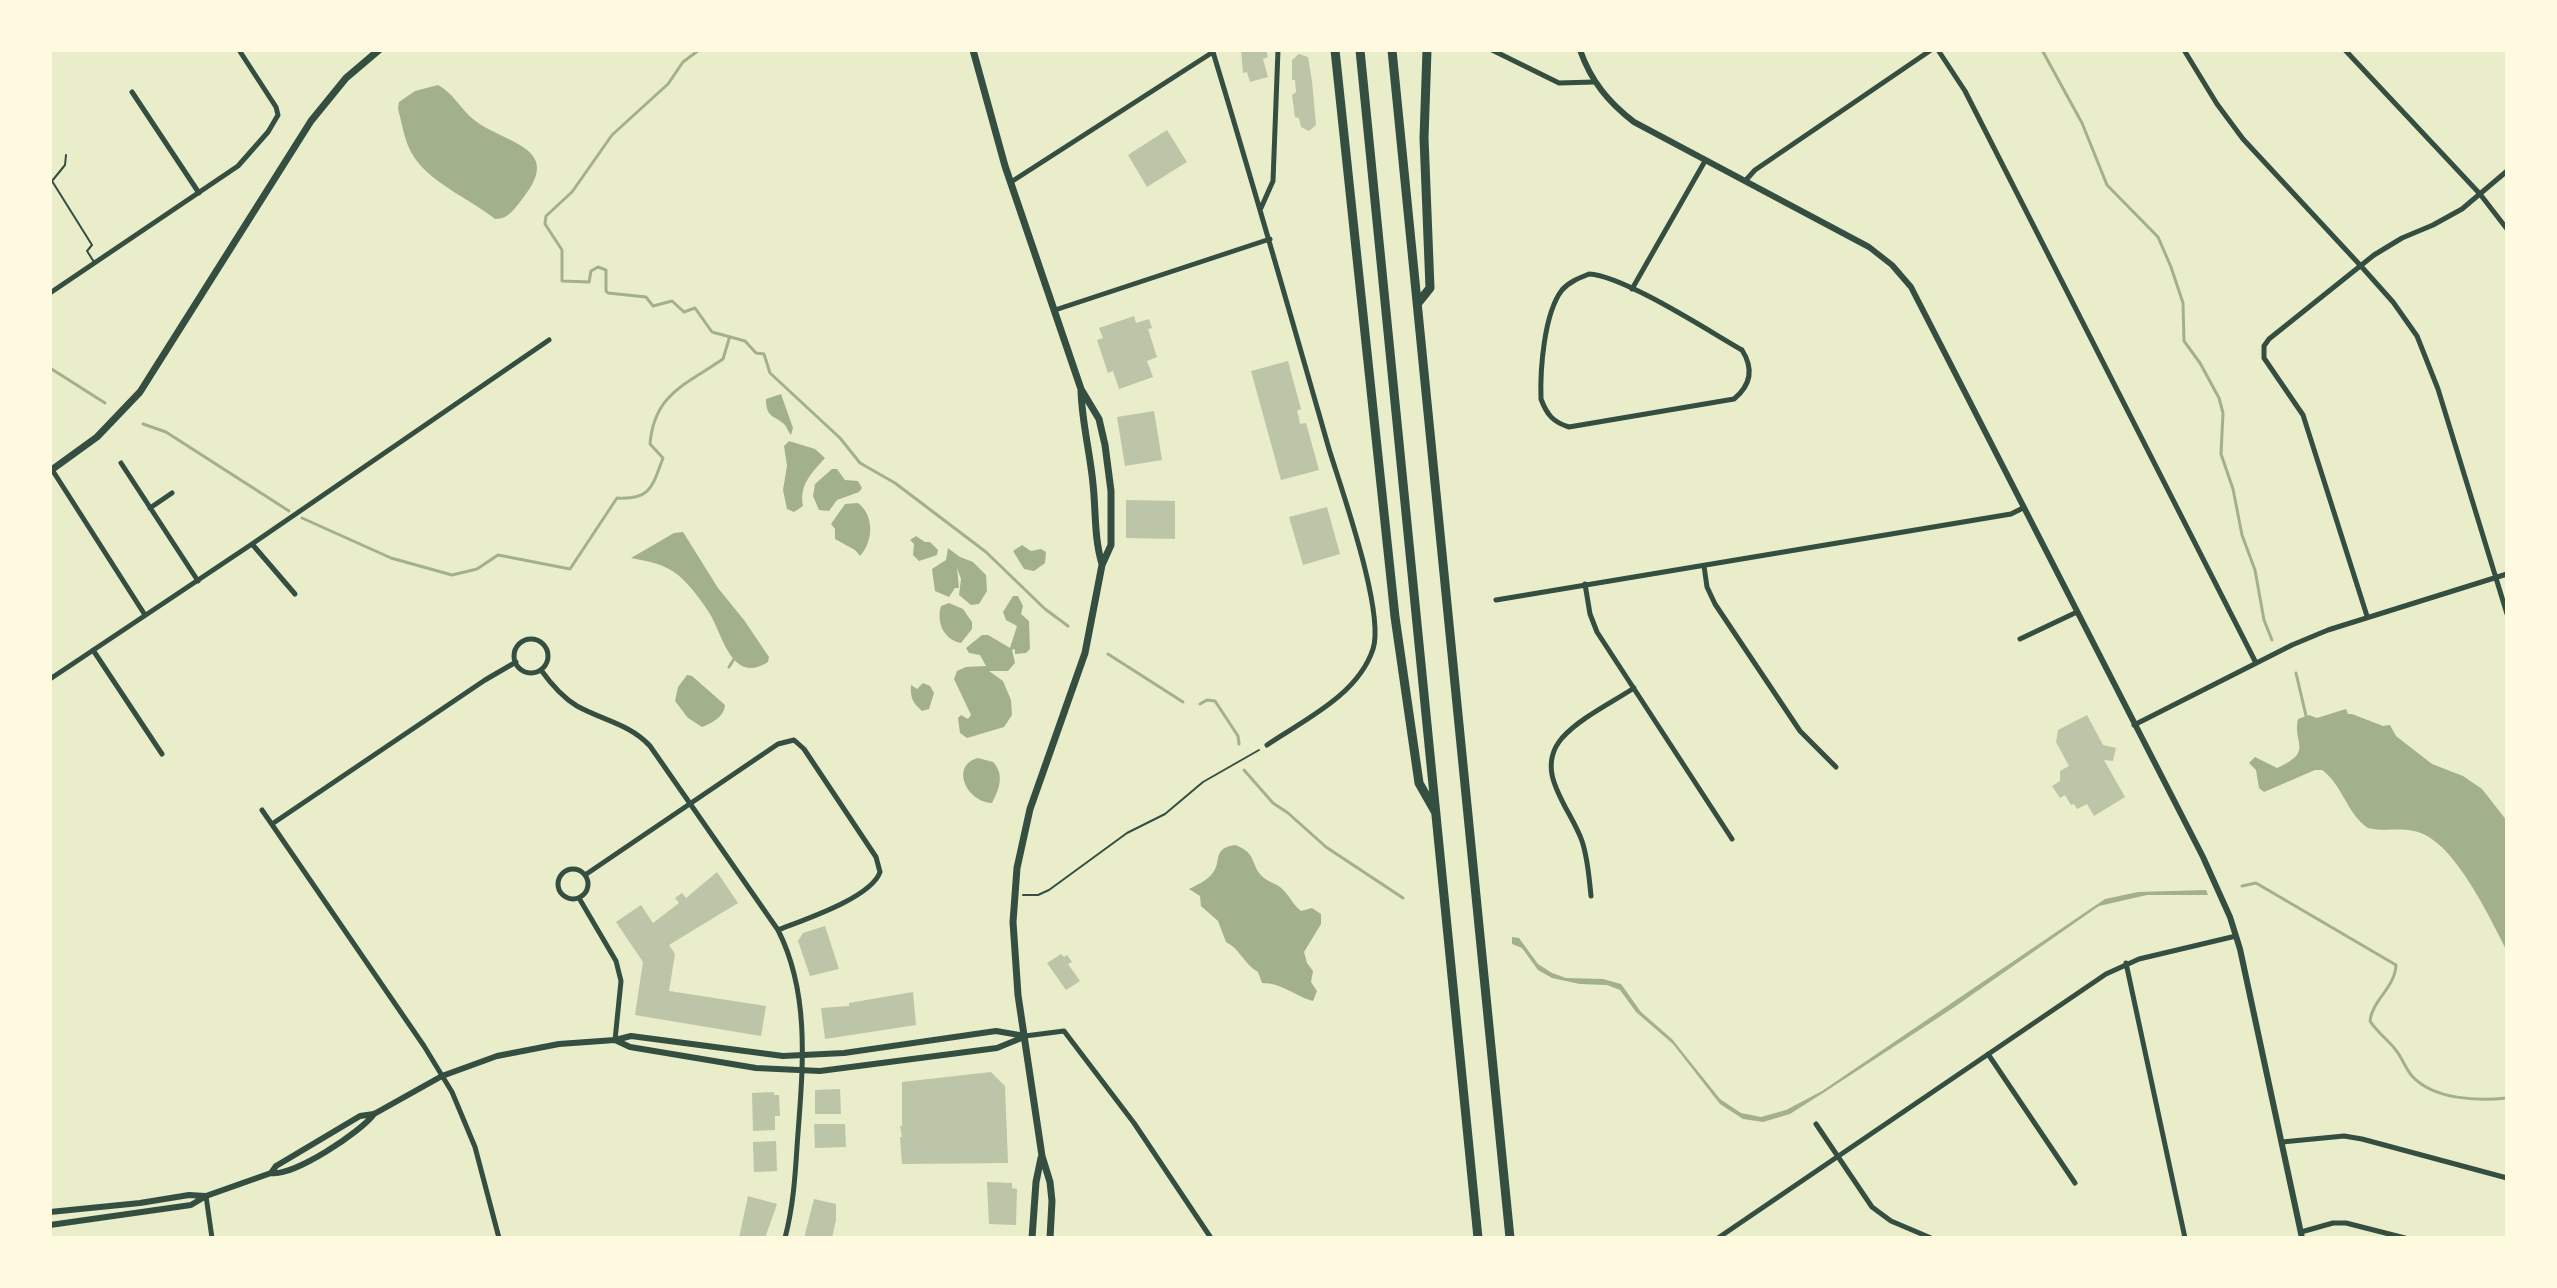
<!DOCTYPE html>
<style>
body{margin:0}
#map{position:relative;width:2557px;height:1288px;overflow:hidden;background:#e9edc9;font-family:"Fira Sans Condensed",sans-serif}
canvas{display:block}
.frame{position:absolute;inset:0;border:52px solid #fefae0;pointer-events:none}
</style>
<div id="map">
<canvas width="2557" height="1288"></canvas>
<div class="frame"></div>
</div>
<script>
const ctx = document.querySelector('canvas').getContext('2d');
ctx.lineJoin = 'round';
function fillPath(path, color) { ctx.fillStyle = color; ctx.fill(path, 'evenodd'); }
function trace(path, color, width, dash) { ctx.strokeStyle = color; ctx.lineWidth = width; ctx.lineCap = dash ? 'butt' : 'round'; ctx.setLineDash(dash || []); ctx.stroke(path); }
fillPath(new Path2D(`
 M438,85C453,93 460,108 473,119C503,144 565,146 523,198C515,208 509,219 495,219C469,198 426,181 411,152C404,139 402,123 398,109L399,102L415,91Z
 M781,394L793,428L791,435C788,432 787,427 784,424C773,415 766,417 766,399Z
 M789,441L815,449L825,458C812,473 799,484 803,506L794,512L787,509L783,490L787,466L784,446Z
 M832,469H837L845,480L858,481L862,488L859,492L837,500L829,511L819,510L813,496L815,484Z
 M858,503C875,516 873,542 860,556L855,550L835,539V529L831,524L845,504Z
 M683,532L718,588L744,620L769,657L768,662C732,685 723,636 710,614C701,600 691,586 678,575C665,564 647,561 631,558L674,533Z
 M916,536L925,542H930L938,550L937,555L919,561L913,555L914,544L910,540Z
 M1022,545L1031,551L1041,549L1046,552L1045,563L1034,571L1024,569L1013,551Z
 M948,548L960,557L973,562L986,575L987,591L979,604L971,605L959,595L961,579L957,568L959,588H955L949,597L935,591L932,569L946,560Z
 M1013,596H1018L1023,606L1021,614L1029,621L1030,649L1026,653L1015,654V649L1012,650L1015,663L1008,671H989L1003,681L1011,700L1012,715L1004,727L967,738L960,733L958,718L961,715L968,719L971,715L954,679L957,671L966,667L986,666L980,655L969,653L966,648L982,635H988L1010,648L1017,626L1006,620L1003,612Z
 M949,603L963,609L972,622V629L961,643C944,640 936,622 941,606Z
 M687,675L692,676L725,705C724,717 712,723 702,727L688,718L675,701L678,687Z
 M923,683L930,686L934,693L929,709L922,711C913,703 910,698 911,685L917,689Z
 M2346,709L2348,714H2352L2383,726L2390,725L2396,736L2432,764L2463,776L2482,789L2507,821V951C2490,918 2455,843 2418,832C2401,827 2384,832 2368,828C2347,814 2342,784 2322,770H2315L2264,792L2259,788L2256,770L2249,763L2255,757L2277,768C2315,751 2292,744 2298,719L2309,715L2317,718Z
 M978,758L993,762C1005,774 999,790 992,803C966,802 950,765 978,758Z
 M1235,845C1258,853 1250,866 1263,877C1268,882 1275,883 1280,887C1289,894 1292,904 1301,911L1312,908L1321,914V924L1304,952L1307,963L1313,971L1311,982L1317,991L1313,1001C1294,996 1283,983 1262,983L1258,972C1244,964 1240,949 1226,942L1218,921L1201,906L1200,896L1189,889C1197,885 1206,881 1212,874C1223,860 1211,849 1235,845Z
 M2206,890L2208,895H2147L2099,906L1953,1008L1823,1093L1790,1114L1763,1122L1743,1119L1720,1104L1673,1044L1636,1012L1620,990L1607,985L1580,984L1552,978L1538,970L1522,948L1512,944V937L1519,938L1538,964L1552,973L1566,978L1603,979L1621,984L1641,1012L1672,1039L1720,1099L1741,1113L1761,1117L1786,1110L1822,1091L2105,899L2138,892Z`), '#a3b18a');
trace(new Path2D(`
 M699,50L683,62L668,84L612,135L572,192L546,216L545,224L562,250V281L589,282L591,271L598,267L606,270V291L608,293L646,297L653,306L672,301L684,312L695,308L712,332L745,341L756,353L764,354L770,373L840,438L860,463L895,483L986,552L1045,609L1068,626
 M2042,50L2082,123L2107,185L2158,237L2171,267L2183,303L2184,341L2200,363L2219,398L2223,413L2221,454L2233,489L2242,535L2255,570L2264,620L2272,640
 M50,368L105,403
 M143,424L166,432L289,511
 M302,518L391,558L452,575L477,569L498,555L570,569L617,498C651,500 652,487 663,458L650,444C654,394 685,385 723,359L729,339
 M1108,654L1183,702
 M729,667L734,659
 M2296,673L2307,720
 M1200,704L1207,700L1215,701L1238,736L1239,744
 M1244,770L1273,803L1288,813L1326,847L1403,898
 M2242,886L2256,883L2396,965C2395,988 2372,1000 2370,1021C2377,1032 2387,1039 2395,1049C2402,1057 2405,1068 2412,1076C2434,1100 2478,1101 2507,1098`), '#a3b18a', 3);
fillPath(new Path2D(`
 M1241,50H1266L1268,57L1263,59L1268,77L1250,82L1247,72L1243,73Z
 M1299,54L1308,57L1312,81L1316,125L1309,131L1301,127L1299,118L1295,117L1292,95L1296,92L1295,80H1292V60Z
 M1167,130L1187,162L1147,187L1128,155Z
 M1134,316L1136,323L1149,319L1152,328L1148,329L1157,357L1147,361L1153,377L1119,389L1113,371L1108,373L1097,340L1103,338L1099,328Z
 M1288,361L1301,409L1297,411L1299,418L1300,424L1306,423L1319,470L1281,480L1251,371Z
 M1154,411L1162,460L1125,466L1117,417Z
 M1126,500L1175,501V539L1126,538Z
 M1327,507L1340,554L1303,565L1289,517Z
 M2087,715L2103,745L2116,748L2113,761L2104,760L2125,797L2094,816L2087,804L2077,809L2074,804L2071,805L2065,795L2060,798L2052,786L2060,781V771L2069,766L2056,742L2058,730Z
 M717,872L738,903L669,945L675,954L669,991L766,1006L761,1036L635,1015L643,962L616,922L641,905L653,923L679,903L675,898L682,893L686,898Z
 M825,926L839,969L810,976L798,941L803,933Z
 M1061,954L1064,957L1067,955L1072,962L1068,964L1080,981L1066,990L1047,963Z
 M913,992L916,1025L825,1039L821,1008L849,1006V1003Z
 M991,1072L1005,1086L1008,1163L902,1164L900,1137H902L900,1126H902V1082Z
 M840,1089L841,1114H815V1090Z
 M774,1092V1095H779L780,1116H775V1130L753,1131L752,1093Z
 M814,1124H845L846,1147L815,1148Z
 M776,1141L777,1171L754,1172L753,1142Z
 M987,1182L1012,1183V1188L1017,1189L1016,1225L989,1224Z
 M748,1196L777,1204L765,1238H739Z
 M814,1199L836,1204V1220L832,1238H804Z`), '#bcc5a7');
trace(new Path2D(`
 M1023,895H1038L1049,890L1127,833L1165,814L1203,782L1259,750`), '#344e41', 2);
trace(new Path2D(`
 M66,155L65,165L52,181L92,245L87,251L94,262`), '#344e41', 2);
trace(new Path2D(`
 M1492,50L1559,83L1594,82
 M1938,50L1965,91L2256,663
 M2184,50L2217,104L2243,139L2360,265L2393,302L2417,336L2438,389L2507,614
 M2345,50L2480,194L2507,229
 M132,92L199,193
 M1745,181L1755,170L1931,50
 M1011,182L1213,52C1253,184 1291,316 1329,449C1342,491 1385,612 1373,649C1358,695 1304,720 1267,745
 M1261,208L1273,181L1278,50
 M1589,274C1624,276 1707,330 1742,350C1754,369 1751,385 1734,399L1569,427C1553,422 1547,415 1541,399C1540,370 1544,313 1562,290C1569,282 1579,278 1589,274Z
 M1632,289L1705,161
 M50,293L238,166L268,132L278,115L276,107L239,50
 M1055,310L1270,239
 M121,463L198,581
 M51,468L145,615
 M150,508L172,493
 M252,544L295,594
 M1704,566L1707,587L1715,604L1800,731L1836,767
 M1585,584L1590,614L1597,632L1732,839
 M1496,600L2011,514L2023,508
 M2367,616L2303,415L2264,358V346L2269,339L2374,255L2402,238L2433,225L2462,209L2507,171
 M2020,639L2077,612
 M514 656a17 17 0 1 1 34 0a17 17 0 1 1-34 0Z
 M93,650L162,754
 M541,670C551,684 562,697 577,706C602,720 630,724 650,746L778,930C812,997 802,1075 797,1147C795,1179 793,1207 785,1238
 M50,679L252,544L549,340
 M2134,725L2292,645L2328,630L2507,574
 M262,810L424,1046L452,1092L475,1147L499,1238
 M272,824L485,680L516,662
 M558 884a15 15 0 1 1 30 0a15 15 0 1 1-30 0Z
 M585,875L778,744L794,740L804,749L876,857L880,872C871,898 803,920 778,930
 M1591,896C1589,877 1588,859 1582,841C1570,807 1533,772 1562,738C1580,718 1611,703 1634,688
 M579,898L616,961L621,981L615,1040
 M2126,963L2185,1238
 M1025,1036L1064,1031L1134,1123L1211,1238
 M1988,1054L2075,1183
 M1816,1124L1872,1207L1891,1221L1931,1238
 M2282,1142L2344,1136L2362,1139L2507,1178
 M206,1196L212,1238
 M2301,1232L2333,1223H2346L2405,1238
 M1718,1238L2106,974L2139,959L2236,936`), '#344e41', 5);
trace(new Path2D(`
 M1580,50C1591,81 1608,102 1634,122L1869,247L1892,265L1911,287L2203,857L2230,917L2240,949L2302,1238
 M615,1040L630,1047L756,1068L820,1071L997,1048L1024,1037
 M271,1173C293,1177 361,1132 374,1114
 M50,1212L140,1203L189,1195L206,1196
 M50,1225L191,1205L206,1196L271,1173L276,1166L360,1116L374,1114L442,1076L497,1056L559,1044L615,1040L631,1036L783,1056L844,1053L996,1031L1025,1036`), '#344e41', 6);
trace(new Path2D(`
 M973,50L1005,166L1081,389L1099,419L1105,445L1111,491V545L1102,565L1085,653L1030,809L1017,868L1013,922L1018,995L1042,1156L1050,1182L1052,1201L1050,1238
 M1081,391C1082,423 1090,452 1093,484C1096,511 1094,538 1102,564
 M50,471L97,437L140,392L311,121L346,78L379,50
 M1032,1238L1036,1182L1041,1158`), '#344e41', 7);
trace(new Path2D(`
 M1335,50L1395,617L1419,783L1436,813
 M1360,50L1478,1238
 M1392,50L1510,1238
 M1418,303L1430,288L1424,138L1427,50`), '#344e41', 9);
</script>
